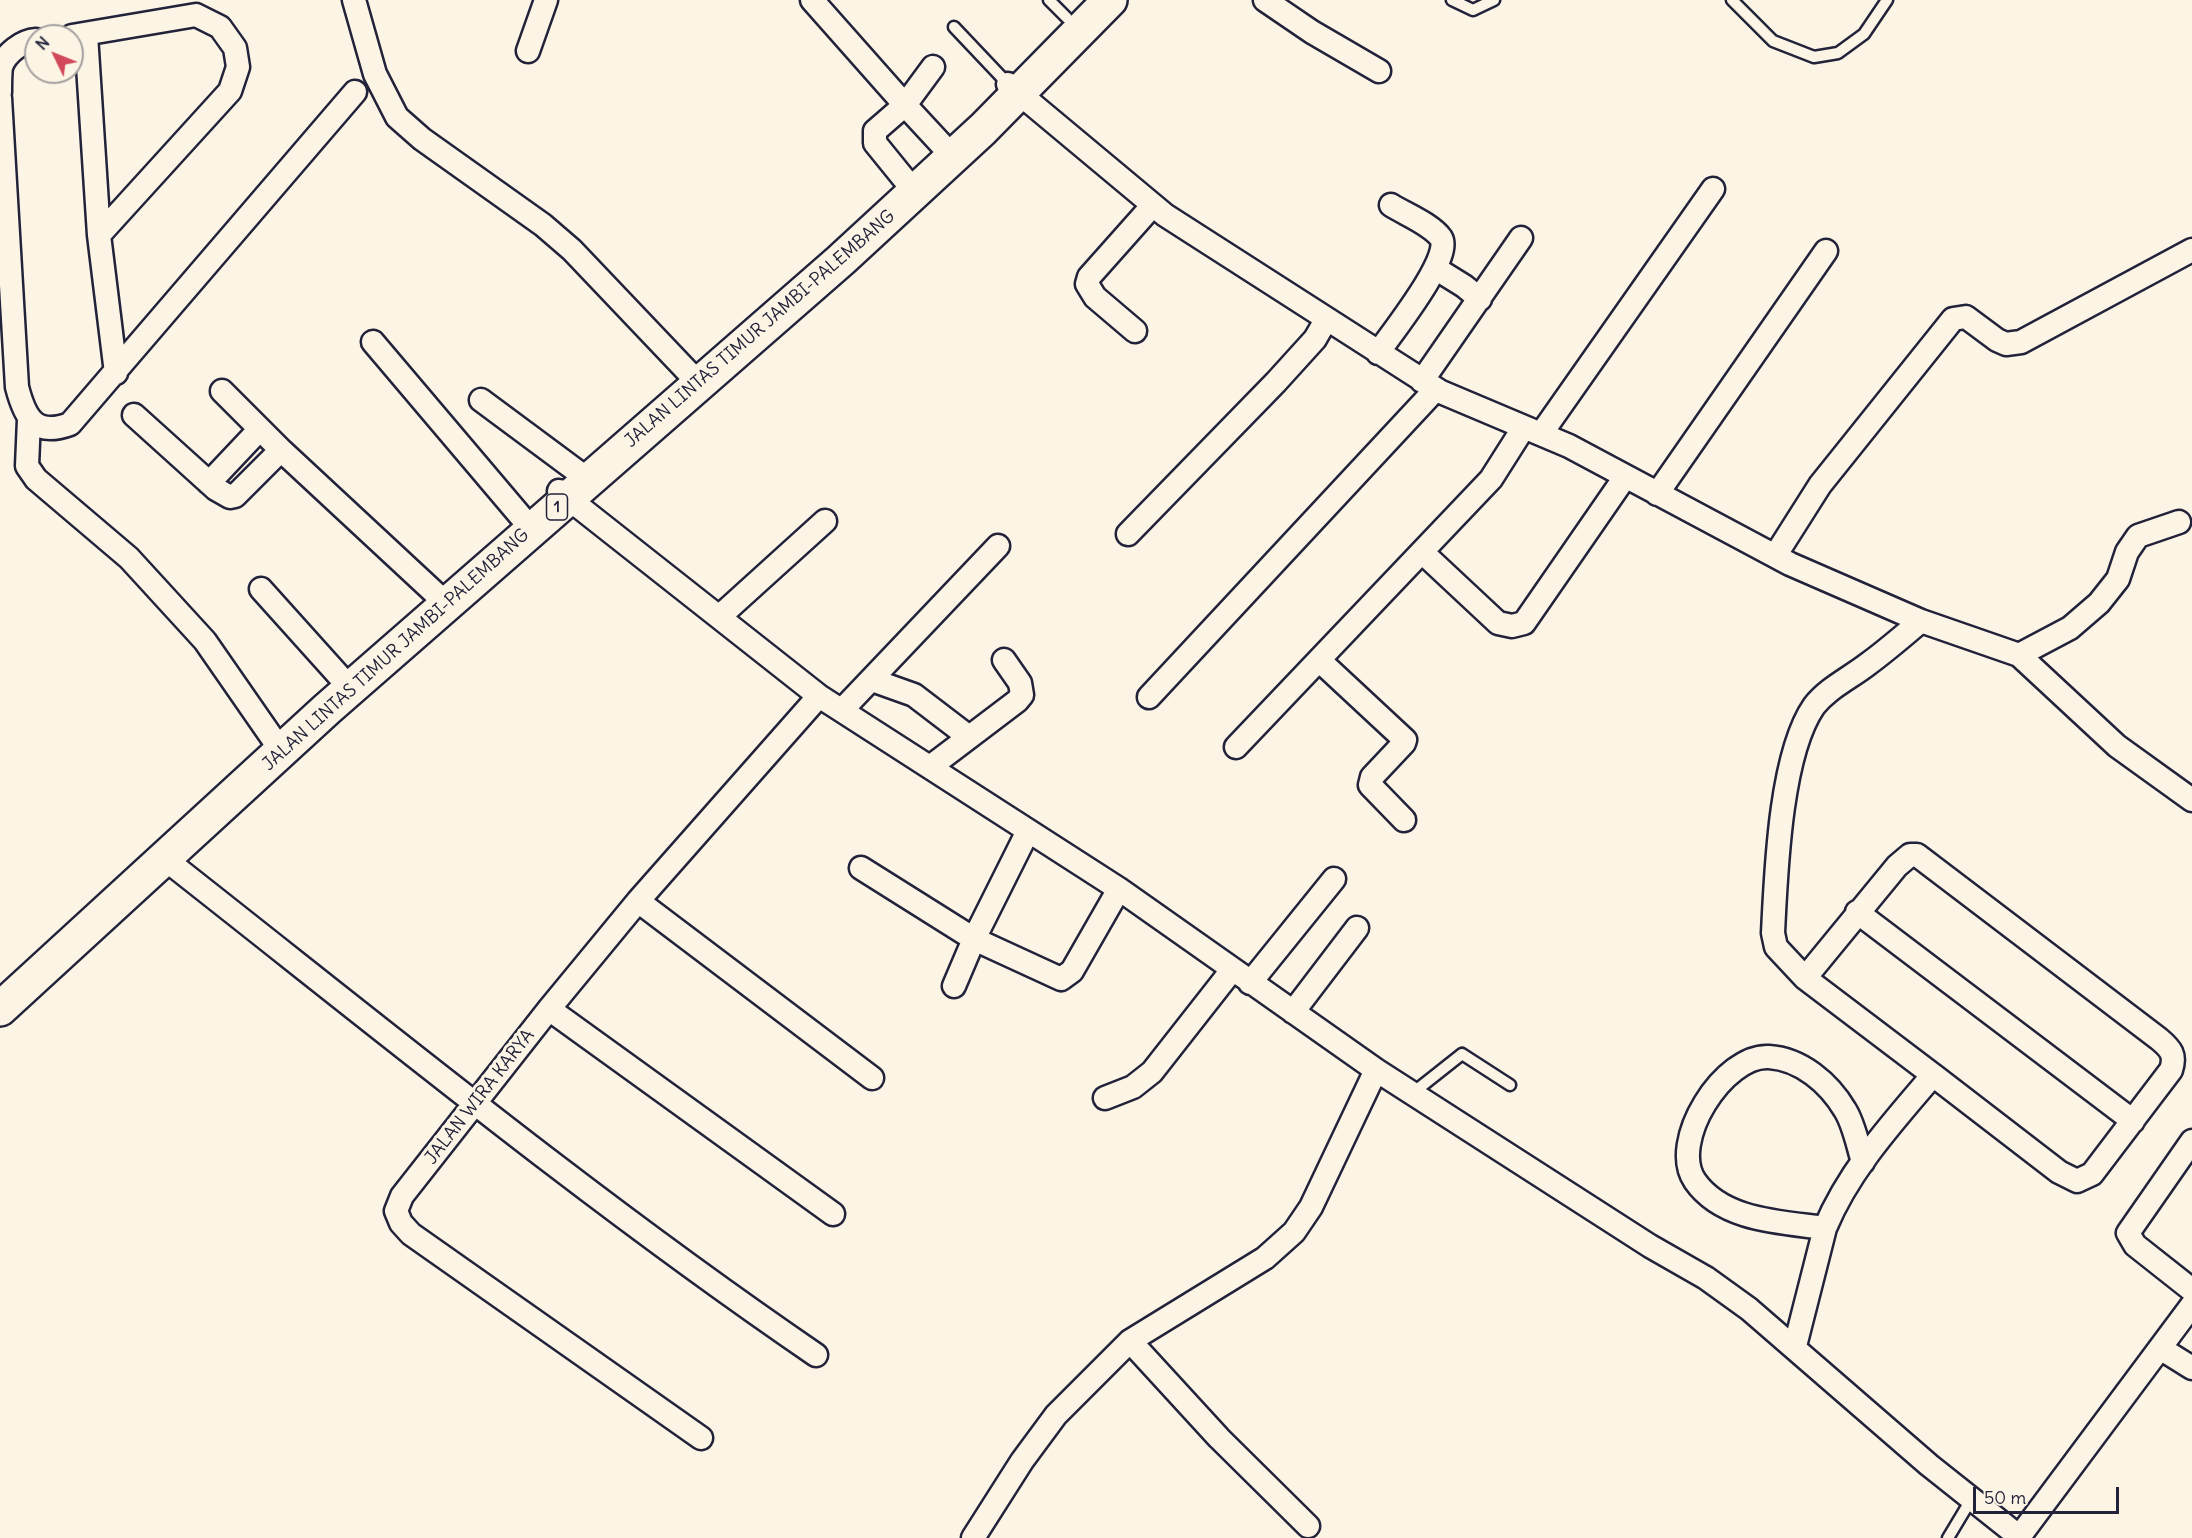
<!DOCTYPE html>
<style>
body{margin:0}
#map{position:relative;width:2192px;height:1538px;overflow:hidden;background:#fcf5e5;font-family:Delius,sans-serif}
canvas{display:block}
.north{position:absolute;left:24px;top:24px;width:60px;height:60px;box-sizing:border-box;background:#fcf5e5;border:2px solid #a5a1a1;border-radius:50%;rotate:313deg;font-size:16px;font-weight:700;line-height:24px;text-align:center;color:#22223b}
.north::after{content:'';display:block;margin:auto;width:21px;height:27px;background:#d1495b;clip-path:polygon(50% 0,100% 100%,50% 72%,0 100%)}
.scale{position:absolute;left:1973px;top:1487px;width:146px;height:27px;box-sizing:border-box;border:3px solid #22223b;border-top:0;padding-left:8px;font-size:18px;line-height:21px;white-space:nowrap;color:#22223b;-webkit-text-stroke:4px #fcf5e5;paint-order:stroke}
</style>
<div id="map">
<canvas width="2192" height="1538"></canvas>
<div class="north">N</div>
<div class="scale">50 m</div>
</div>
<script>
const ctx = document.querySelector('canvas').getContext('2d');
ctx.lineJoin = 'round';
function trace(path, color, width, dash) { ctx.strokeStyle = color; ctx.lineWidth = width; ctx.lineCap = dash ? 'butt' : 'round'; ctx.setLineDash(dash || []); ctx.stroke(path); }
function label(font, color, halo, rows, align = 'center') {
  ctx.font = font + ' Delius,sans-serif'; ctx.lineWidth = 6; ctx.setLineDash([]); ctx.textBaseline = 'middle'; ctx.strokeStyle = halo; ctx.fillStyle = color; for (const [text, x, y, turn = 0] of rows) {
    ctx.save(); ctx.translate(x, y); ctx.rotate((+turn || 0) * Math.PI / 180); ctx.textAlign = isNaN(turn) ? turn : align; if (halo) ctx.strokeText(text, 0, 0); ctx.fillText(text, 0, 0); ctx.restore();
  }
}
const lane = new Path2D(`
 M1049,0L1067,18
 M1452,0L1473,10L1494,0
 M1732,0L1773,41L1814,57L1838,53L1864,34L1887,0
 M954,27L1007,83
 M1414,1092L1462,1054L1510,1085
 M1948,1538L1972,1498`);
const street = new Path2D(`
 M354,0L375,74L397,117L422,139L543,225L572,250L689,373
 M812,0L905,105L933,67
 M1265,0L1312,32L1379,71
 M86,35L99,235L116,373
 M72,36L196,15L220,27L235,48L238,67L230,91L99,235
 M528,51L546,0
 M1008,84L1165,215L1441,392L1569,446L1790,564L1921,621L2019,655L2070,628L2099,603L2118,579L2127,552L2138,536L2179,522
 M0,92C0,85 0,74 1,67C6,53 22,41 36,40
 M0,98L17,387C25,418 35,437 70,424L355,92
 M905,180L875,143V131L905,105L943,146
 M1435,268L1464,286L1480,299
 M1135,331L1095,297L1087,284L1089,277L1153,205
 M373,342L523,519
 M1378,353C1391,334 1453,257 1441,238C1431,224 1405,214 1391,205
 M1422,381L1521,238
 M222,391L281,450
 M481,400L578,472
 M134,415L216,489L230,497L235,496L281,450L436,594
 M29,419L27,466L36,479L129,558L205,641L273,739
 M1541,434L1713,189
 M209,483L259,430
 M559,491L819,696L1119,889L1376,1070L1650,1246L1706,1278L1749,1309L1929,1465L2021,1538
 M1657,494L1826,251
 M1128,534L1276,382L1315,339L1326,320
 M1422,552L1498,623L1512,626L1524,623L1625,477
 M1775,556L1820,485L1953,319L1966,317L1997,340L2006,344L2021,342L2192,250
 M261,589L341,678
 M719,617L825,521
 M2019,655L2117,746L2192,800
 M1319,660L1405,740L1404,743L1372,777L1370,785L1404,820
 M872,680L914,695L969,737
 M1149,697L1436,389
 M842,710L998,546
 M1236,747L1491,479L1524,427
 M930,767L1017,701L1022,695L1020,683L1004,660
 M165,859C379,1027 592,1202 816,1355
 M861,868L974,939L1061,979L1072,971L1119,889
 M638,901L872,1078
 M1857,912L2133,1121
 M1805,978L1897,866L1910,855H1917L2159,1039C2171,1049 2176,1055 2171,1070L2092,1174L2077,1181L2059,1172L1933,1075
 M1250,983L1334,879
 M954,986L974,939L1028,831
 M549,1009L833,1214
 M1293,1012L1357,928
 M1105,1098L1133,1087L1152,1072L1232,970
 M2192,1141L2128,1233L2135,1245L2192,1290
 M1825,1228C1781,1222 1723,1221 1695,1181C1668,1142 1724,1054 1769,1057C1801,1059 1829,1083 1845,1110C1854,1124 1858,1146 1863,1162
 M1130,1341L1219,1438L1308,1526
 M1795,1346L1825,1228C1849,1170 1893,1122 1933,1075L1805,978L1776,947L1773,933C1776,873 1780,755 1814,706C1828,688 1850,678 1868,664C1886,651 1903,636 1921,621
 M2160,1348L2192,1368
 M701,1438L411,1234L401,1223L396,1211L402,1196L549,1009L638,901L819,696
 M2019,1537L2192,1305
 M973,1538L1022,1461L1056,1415L1130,1341L1265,1258L1294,1232L1311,1207L1376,1070`);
const highway = new Path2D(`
 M0,1009L327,709L841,260L983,129L1110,0`);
trace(lane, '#22223b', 15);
trace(street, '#22223b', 27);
trace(highway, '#22223b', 38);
trace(lane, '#fcf5e5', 10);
trace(street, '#fcf5e5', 22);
trace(highway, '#fcf5e5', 33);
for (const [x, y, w] of [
 [557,507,21]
]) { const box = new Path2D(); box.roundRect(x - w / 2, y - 13, w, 26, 4.5); ctx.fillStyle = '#fcf5e5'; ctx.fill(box); trace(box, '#22223b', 1.5); }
label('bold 16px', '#22223b', null, [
 ["1",557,507]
]);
label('18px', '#22223b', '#fcf5e5', [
 ["JALAN LINTAS TIMUR JAMBI-PALEMBANG",760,329,-41],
 ["JALAN LINTAS TIMUR JAMBI-PALEMBANG",396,650,-42],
 ["JALAN WIRA KARYA",480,1097,-52]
]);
</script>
